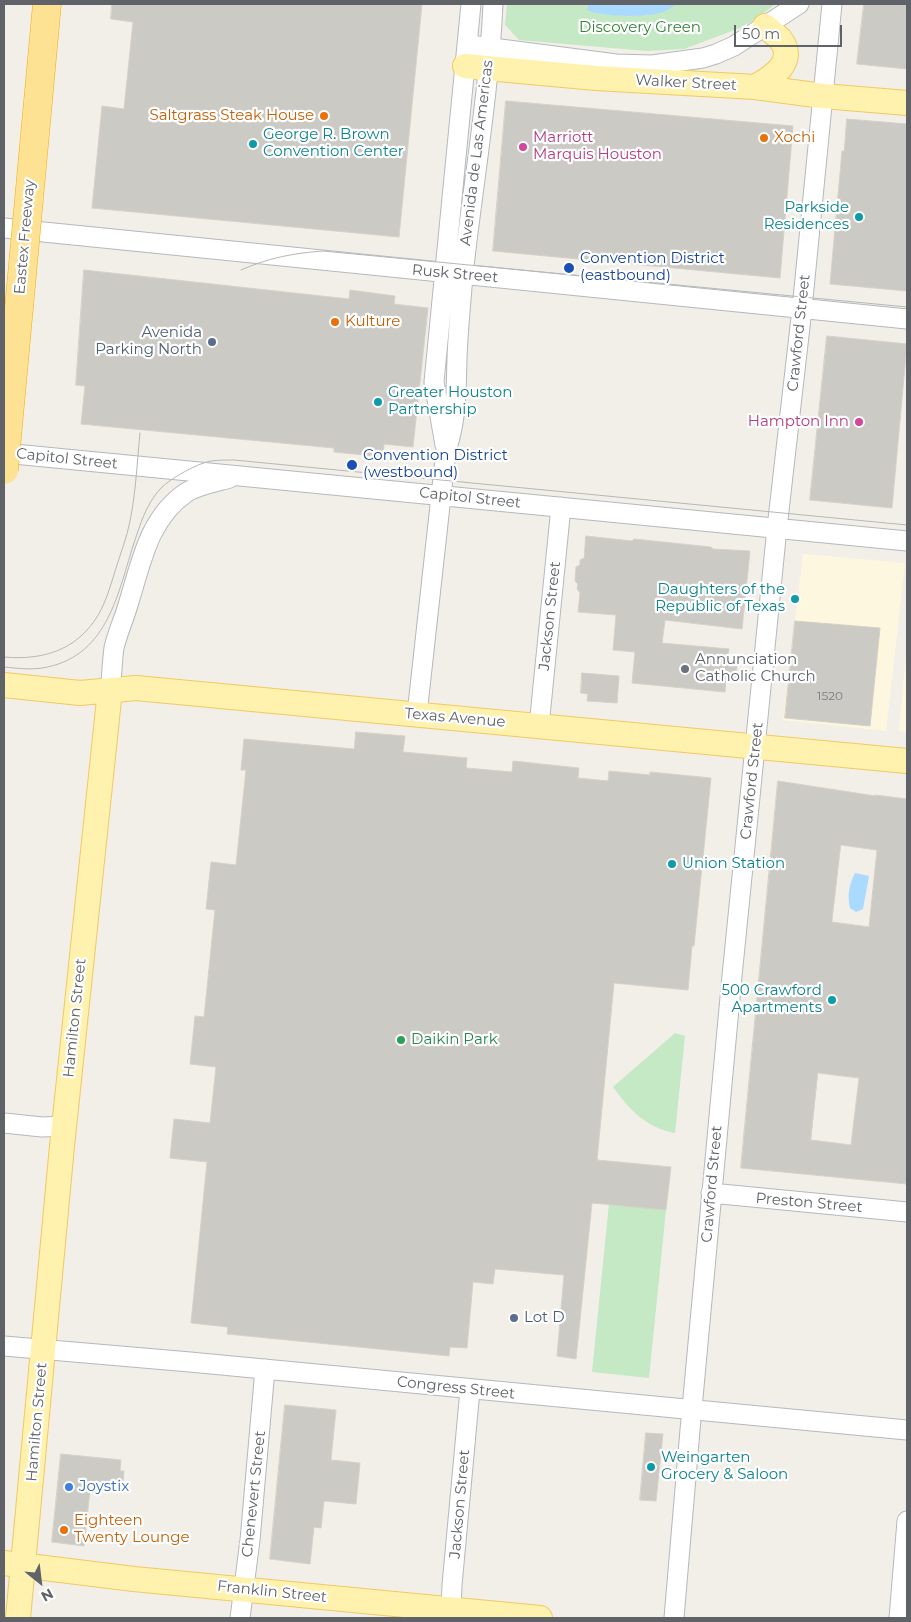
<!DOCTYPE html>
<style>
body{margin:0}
#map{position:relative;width:911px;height:1622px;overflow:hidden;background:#f1efe8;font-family:Montserrat,sans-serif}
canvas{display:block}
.frame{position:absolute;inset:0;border:5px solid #5f6368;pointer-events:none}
.north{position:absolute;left:15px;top:1557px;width:50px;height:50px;-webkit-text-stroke:4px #fff;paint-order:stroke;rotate:151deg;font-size:14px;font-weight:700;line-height:20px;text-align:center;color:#5f6368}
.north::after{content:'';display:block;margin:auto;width:18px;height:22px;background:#5f6368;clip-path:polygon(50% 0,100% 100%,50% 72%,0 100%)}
.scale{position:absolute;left:734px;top:25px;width:108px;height:22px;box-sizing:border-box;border:2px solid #5f6368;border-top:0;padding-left:6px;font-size:15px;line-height:18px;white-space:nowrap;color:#5f6368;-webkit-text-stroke:4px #fff;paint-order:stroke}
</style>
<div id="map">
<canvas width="911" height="1622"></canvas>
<div class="frame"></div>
<div class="north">N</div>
<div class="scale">50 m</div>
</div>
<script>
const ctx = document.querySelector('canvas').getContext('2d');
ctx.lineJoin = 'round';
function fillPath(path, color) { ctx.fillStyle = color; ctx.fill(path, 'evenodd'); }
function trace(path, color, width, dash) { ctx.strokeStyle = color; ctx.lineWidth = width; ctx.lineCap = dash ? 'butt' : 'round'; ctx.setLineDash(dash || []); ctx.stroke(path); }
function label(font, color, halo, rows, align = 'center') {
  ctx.font = font + ' Montserrat,sans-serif'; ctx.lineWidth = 4.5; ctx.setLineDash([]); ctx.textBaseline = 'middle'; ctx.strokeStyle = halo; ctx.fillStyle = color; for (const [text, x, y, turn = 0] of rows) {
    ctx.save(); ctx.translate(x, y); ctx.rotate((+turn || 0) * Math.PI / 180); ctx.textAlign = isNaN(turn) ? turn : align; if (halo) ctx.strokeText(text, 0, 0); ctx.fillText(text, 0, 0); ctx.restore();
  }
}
fillPath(new Path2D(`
 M803,554L905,563L886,731L783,720Z
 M907,645V732L899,731Z`), '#fef7e0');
fillPath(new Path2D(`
 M507,4H776L745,26L684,49L647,51L519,40L505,25Z
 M675,1033L685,1036L675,1133C646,1128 629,1109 613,1087Z
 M609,1204L666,1210L649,1378L592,1372Z`), '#c5e8c5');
fillPath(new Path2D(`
 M589,4H677C671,8 663,13 655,14C637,17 605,17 587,10Z
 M855,873L869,876L863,909L856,912L850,908C847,895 849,885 855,873Z`), '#aadaff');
const building = new Path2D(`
 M112,4H422L399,237L92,208L102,106L124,109L133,22L111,19Z
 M864,4H907V69L857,64Z
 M506,101L793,126L780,278L493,251Z
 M847,119L907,124V291L830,284L842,151H844Z
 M84,270L349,299L350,290L395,296L394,304L428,308L413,447L384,444L383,457L334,452V448L81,424L85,386L76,385Z
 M827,336L907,344L892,508L810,500Z
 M586,536L632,541L634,539L711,547L713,549L750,551L742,629L665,620L662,643L729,649L727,663L737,664L736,678H726L725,692L632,683L635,652L613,650L616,615L578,612L580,593L577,589L578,584L575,581L576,567L580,565V560L584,558Z
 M795,621L880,628L870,726L785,718Z
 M582,673L619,676L617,703L587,701L588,694L581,693Z
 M356,732L405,736L403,752L467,758L466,768L512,772L513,761L579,768L578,778L608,781L609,771L650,775V772L711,778L694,946H692L688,990L614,983L597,1160L671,1167L666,1210L592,1203L576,1359L557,1356L564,1275L495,1269L493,1284L473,1282L467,1348L450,1347L449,1356L227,1334L228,1327L191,1323L207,1162L170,1158L174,1119L210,1123L216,1067L190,1064L195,1016L204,1017L215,910L206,909L211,862L236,865L246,770H241L244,739L354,749Z
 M778,781L875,796V795L907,799V1184L741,1168ZM841,845L877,850L869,927L832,922ZM818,1073L859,1078L851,1145L811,1140Z
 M285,1405L336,1410L331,1460L360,1463L356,1504L324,1501L321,1528L314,1527L310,1564L270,1559Z
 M646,1433L663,1434L656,1501L640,1500Z
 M61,1454L121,1460L120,1471H124L123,1484L91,1481L84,1546L52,1542Z`);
fillPath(building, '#cccac5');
trace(building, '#d6d1c6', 1);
const minor = new Path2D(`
 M477,46L616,64L652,65L703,58L716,54L734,46L799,4
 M4,228L907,319
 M445,445L434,382L471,4
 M4,453L907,541
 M110,690C112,676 112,662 114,648C117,634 124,619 128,605C141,564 148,518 187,492C199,485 216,482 230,478
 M417,714L446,451C457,418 456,392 457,358C458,330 461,302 463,275C473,184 489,94 493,4
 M539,726L561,507
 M4,1123L42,1127L64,1126
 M711,1193L907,1212
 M4,1346L190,1362L907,1430
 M451,1610L452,1585L470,1390
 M240,1618L250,1540L265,1369
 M674,1618L690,1430L732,976L777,528L802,309L832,4
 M899,1618L907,1521`);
const major = new Path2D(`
 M465,66L596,78L755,87L823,96L907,103
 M755,87C771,78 798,62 780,39C776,35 770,30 765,26
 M4,685L80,693L136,688L907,761
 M4,1563L134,1579L540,1618
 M18,1618L62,1146L110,690`);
trace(minor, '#b5b8bc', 21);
trace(major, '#f2c960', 26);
trace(minor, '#fff', 19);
trace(major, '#fff2af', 24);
trace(new Path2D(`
 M241,270C268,258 294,253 323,251L907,307
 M4,657C46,661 82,648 102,608C108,595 112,581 116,568C121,552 127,537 130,521C136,492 137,462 140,433
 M4,667C16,668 29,670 42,668C106,658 117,597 133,546C140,525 146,504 161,488C171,478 198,463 211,461C219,460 226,460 234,460L907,525`), '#b6b7b8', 1);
const highwayBridge = new Path2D(`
 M4,470L47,4`);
trace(highwayBridge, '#f9ab00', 29, []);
trace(highwayBridge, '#fde293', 28);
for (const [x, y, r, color] of [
 [324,116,5,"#e8710a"],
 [764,138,5,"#e8710a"],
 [253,144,5,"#0f9aa8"],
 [523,147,5,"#d1479c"],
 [859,217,5,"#0f9aa8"],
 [569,268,6,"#1a4fb4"],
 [335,322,5,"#e8710a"],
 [212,342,5,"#5c6f8a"],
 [378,402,5,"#0f9aa8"],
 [859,422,5,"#d1479c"],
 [352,465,6,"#1a4fb4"],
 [795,599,5,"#0f9aa8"],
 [685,669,5,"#6b7280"],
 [672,864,5,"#0f9aa8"],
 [832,1000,5,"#0f9aa8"],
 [401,1040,5,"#2e9e5b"],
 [514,1318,5,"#5c6f8a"],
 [651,1467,5,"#0f9aa8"],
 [69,1487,5,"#3f7fe0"],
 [64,1530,5,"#e8710a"]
]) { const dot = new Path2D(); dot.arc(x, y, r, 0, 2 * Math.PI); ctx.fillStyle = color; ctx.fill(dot); trace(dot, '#fff', 2); }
label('12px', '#7a7d7f', null, [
 ["1520",830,696]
]);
label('15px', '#348238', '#fff', [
 ["Discovery Green",640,28]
]);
label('15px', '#5f6368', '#fff', [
 ["Walker Street",686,83,3],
 ["Avenida de Las Americas",477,153,-83],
 ["Eastex Freeway",25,237,-85],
 ["Rusk Street",455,274,5],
 ["Crawford Street",799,333,-84],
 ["Capitol Street",67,459,6],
 ["Capitol Street",470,498,6],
 ["Jackson Street",550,616,-84],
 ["Texas Avenue",455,718,5],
 ["Crawford Street",752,781,-84],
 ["Hamilton Street",75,1018,-84],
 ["Crawford Street",712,1184,-85],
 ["Preston Street",809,1203,5],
 ["Congress Street",456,1388,6],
 ["Hamilton Street",37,1422,-85],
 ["Chenevert Street",254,1494,-84],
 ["Jackson Street",460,1504,-85],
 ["Franklin Street",272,1592,6]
]);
label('15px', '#c56008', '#fff', [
 ["Saltgrass Steak House",314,116,"right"],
 ["Xochi",774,138],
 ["Kulture",345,322],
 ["Eighteen",74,1521],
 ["Twenty Lounge",74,1538]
], 'left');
label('15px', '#0d838f', '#fff', [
 ["George R. Brown",263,135],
 ["Convention Center",263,152],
 ["Parkside",849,208,"right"],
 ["Residences",849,225,"right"],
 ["Greater Houston",388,393],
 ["Partnership",388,410],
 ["Daughters of the",785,590,"right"],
 ["Republic of Texas",785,607,"right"],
 ["Union Station",682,864],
 ["500 Crawford",822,991,"right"],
 ["Apartments",822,1008,"right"],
 ["Weingarten",661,1458],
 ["Grocery & Saloon",661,1475]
], 'left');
label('15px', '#b23c85', '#fff', [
 ["Marriott",533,138],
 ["Marquis Houston",533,155],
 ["Hampton Inn",849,422,"right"]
], 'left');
label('15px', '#164399', '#fff', [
 ["Convention District",580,259],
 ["(eastbound)",580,276],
 ["Convention District",363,456],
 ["(westbound)",363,473]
], 'left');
label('15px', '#4e5e75', '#fff', [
 ["Avenida",202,333],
 ["Parking North",202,350],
 ["Lot D",524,1318,"left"]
], 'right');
label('15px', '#5b616d', '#fff', [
 ["Annunciation",695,660],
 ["Catholic Church",695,677]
], 'left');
label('15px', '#27864d', '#fff', [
 ["Daikin Park",411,1040]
], 'left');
label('15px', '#366cbe', '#fff', [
 ["Joystix",79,1487]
], 'left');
</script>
